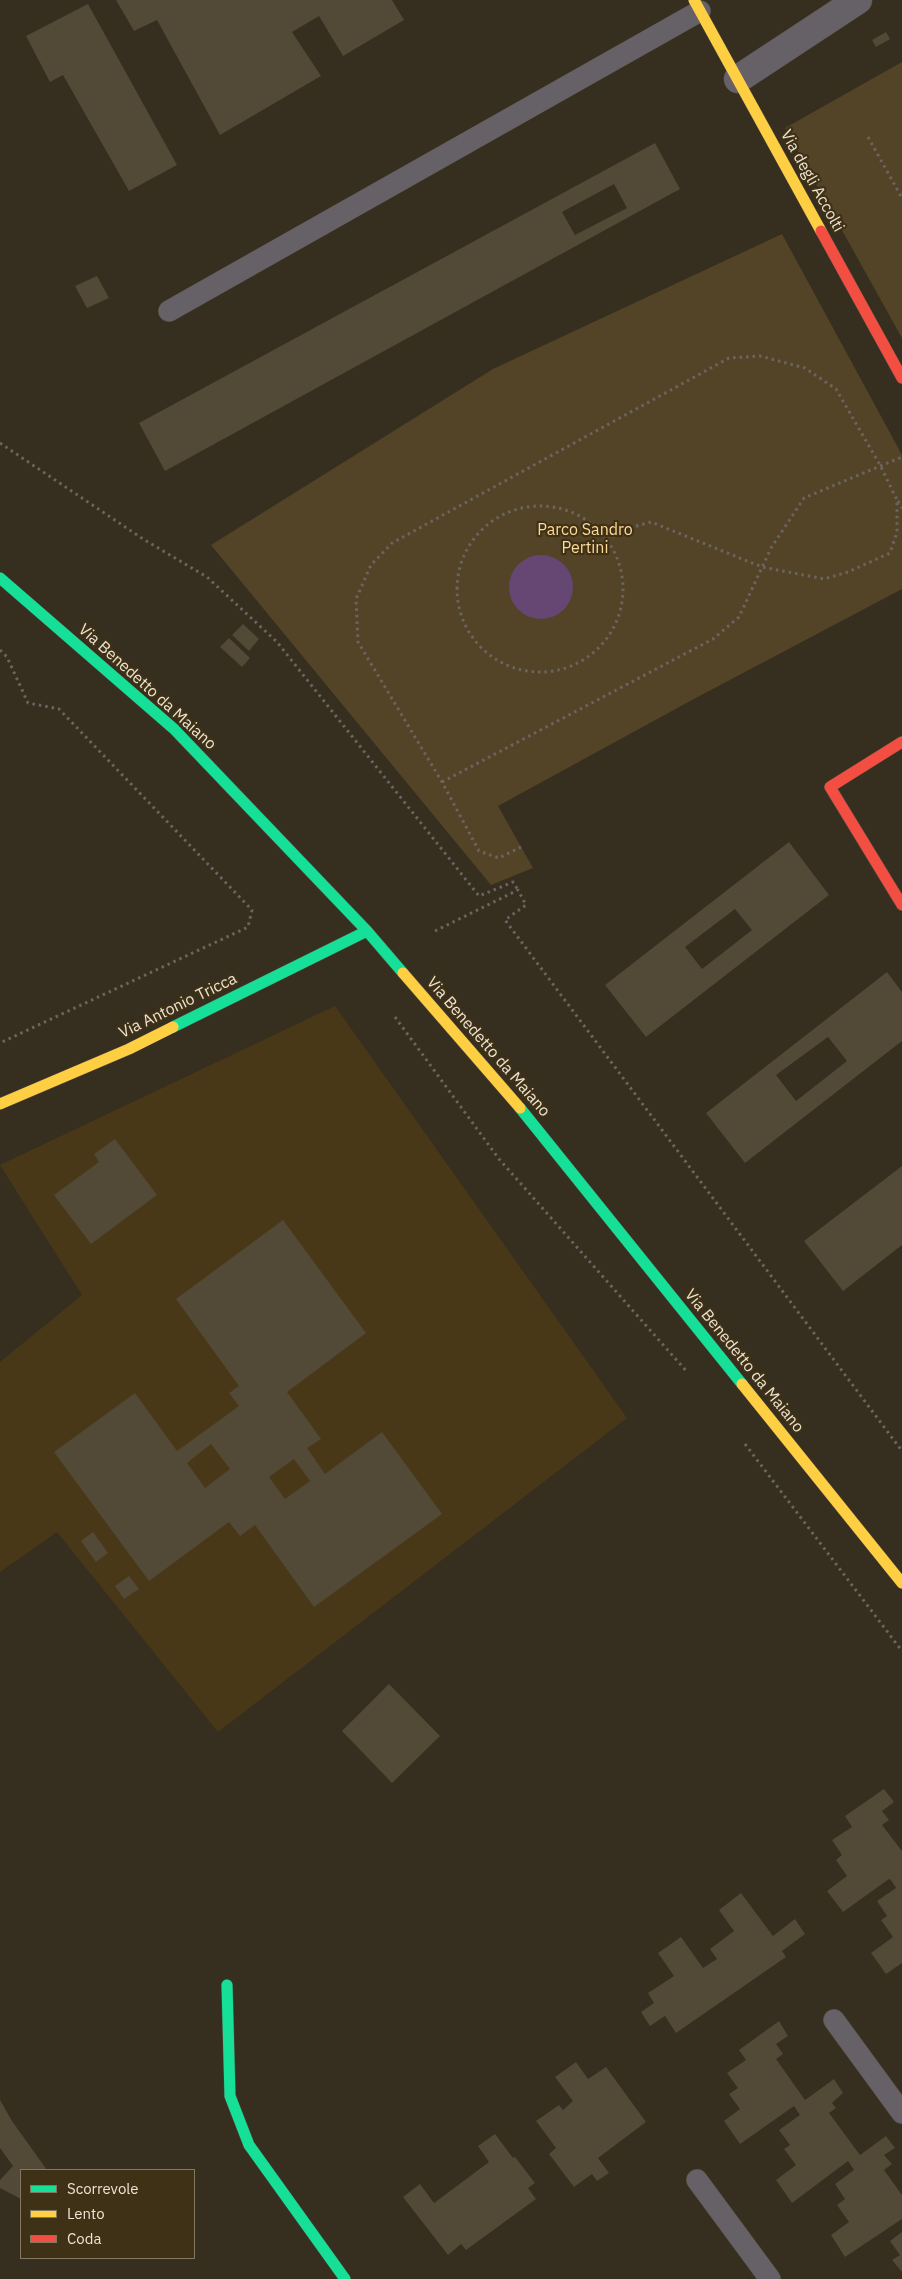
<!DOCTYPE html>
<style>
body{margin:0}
#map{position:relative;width:902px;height:2279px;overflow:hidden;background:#362e1f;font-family:"IBM Plex Sans",sans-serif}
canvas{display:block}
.legend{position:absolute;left:20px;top:2169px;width:175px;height:90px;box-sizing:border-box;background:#3f3116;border:1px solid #847862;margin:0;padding:6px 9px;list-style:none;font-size:15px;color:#ece3d3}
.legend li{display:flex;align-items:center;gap:10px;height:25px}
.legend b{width:25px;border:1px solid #847862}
</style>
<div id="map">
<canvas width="902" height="2279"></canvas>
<ul class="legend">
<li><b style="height:6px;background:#16e098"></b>Scorrevole</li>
<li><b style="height:6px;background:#ffcf43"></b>Lento</li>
<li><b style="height:6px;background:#f24e42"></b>Coda</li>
</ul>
</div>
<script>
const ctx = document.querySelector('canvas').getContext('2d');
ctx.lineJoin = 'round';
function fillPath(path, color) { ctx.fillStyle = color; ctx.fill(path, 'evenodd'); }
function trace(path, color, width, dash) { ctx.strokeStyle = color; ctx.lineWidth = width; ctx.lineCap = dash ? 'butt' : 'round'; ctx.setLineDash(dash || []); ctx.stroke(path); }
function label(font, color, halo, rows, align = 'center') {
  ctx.font = font + ' "IBM Plex Sans",sans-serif'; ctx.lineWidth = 4.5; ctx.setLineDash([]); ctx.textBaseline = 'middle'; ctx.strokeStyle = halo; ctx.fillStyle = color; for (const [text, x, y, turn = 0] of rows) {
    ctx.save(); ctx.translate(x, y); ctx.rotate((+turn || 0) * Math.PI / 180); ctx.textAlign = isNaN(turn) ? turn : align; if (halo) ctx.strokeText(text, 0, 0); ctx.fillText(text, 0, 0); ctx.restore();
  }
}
fillPath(new Path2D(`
 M335,1006L627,1418L218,1732L57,1532L0,1572V1362L82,1295L0,1165Z`), '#493818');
fillPath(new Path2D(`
 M902,62V338L785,128Z
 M782,234L902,455V589L692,700L498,806L533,868L491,885L211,545L493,369Z`), '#544427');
fillPath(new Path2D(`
 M509 587a32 32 0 1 1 64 0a32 32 0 1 1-64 0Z`), '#664672');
fillPath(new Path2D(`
 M116,0H392L404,20L343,56L319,16L292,32L321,76L220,135L157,20L134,31Z
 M88,4L177,165L129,191L63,75L50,82L26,36Z
 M886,32L890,39L876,47L872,40Z
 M655,143L680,189L165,471L139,423ZM614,184L627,208L575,235L562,212Z
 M97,276L109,298L87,308L75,286Z
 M243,624L259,639L249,651L232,635Z
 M229,638L250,658L242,667L220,647Z
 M789,842L829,895L646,1037L605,985ZM735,909L752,930L702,969L685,947Z
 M887,972L902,992V1041L745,1163L706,1113ZM828,1037L847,1061L796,1101L776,1075Z
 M115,1139L157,1195L91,1244L54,1195L99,1162L94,1154Z
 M902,1166V1245L843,1291L804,1241Z
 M283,1220L366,1333L287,1392L321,1439L307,1448L325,1474L382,1432L442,1514L314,1607L255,1525L240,1536L229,1522L149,1581L54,1452L135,1393L177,1451L239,1406L229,1393L239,1386L176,1299ZM211,1444L230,1469L205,1488L187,1463ZM294,1459L310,1481L285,1499L269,1477Z
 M93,1532L108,1553L96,1562L81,1541Z
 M129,1576L139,1589L124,1599L115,1586Z
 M389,1684L440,1736L392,1783L342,1731Z
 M884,1789L894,1802L882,1811L889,1820L882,1825L902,1851V1963L886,1974L871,1953L893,1937L881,1920L887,1916L877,1901L896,1888L891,1880L889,1879L843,1912L827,1891L847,1876L836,1860L842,1855L832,1840L852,1827L845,1816Z
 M741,1893L773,1936L795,1919L805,1934L782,1951L786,1957L676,2033L665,2016L650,2026L641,2012L654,2003L648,1993L674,1976L658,1953L681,1937L703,1968L717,1959L710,1949L734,1931L719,1910Z
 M779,2021L788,2036L776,2044L783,2054L776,2059L805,2100L834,2079L843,2093L832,2103L836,2108L829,2113L860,2155L886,2136L895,2148L884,2155L892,2164L884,2170L902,2195V2219L845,2257L831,2235L849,2222L837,2205L845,2199L835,2184L854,2170L848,2161L792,2203L776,2180L796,2165L784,2149L790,2145L779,2130L800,2115L794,2106L740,2144L724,2121L740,2109L729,2094L738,2088L727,2073L746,2060L739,2050Z
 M576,2062L588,2079L606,2067L646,2122L598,2158L609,2173L597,2181L592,2174L574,2187L549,2154L556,2148L536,2121L559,2105L563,2110L573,2101L555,2077Z
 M0,2100L12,2121L47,2170H21V2199L0,2188V2180L13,2166L0,2148Z
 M495,2134L513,2158L515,2157L535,2183L528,2188L536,2199L466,2250L461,2244L448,2255L403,2197L420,2184L434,2203L489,2162L478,2146Z
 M902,2232V2272L892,2260L900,2255L890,2241Z`), '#524936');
const lane = new Path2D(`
 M169,311L700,11
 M834,2020L902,2113
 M697,2180L770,2279`);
const street = new Path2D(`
 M738,79L858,0`);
const fast = new Path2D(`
 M0,578L174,729L367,931L403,973
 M173,1027L367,931
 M520,1108L742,1384
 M227,1985L230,2096L249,2145L345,2279`);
const slow = new Path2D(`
 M694,0L821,231
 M403,973L520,1108
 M0,1104L129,1049L173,1027
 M742,1384L902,1583`);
const jam = new Path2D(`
 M821,231L902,378
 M902,742L830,787L902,905`);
trace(lane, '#514a3d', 22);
trace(street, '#514a3d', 29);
trace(fast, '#514a3d', 12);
trace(slow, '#514a3d', 12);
trace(jam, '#514a3d', 12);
trace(new Path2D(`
 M868,137L902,198
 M0,443L143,539L207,577L277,642L479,896L513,882L518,890
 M898,501L902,508
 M457 589a83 83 0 1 1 166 0a83 83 0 1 1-166 0Z
 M0,650L7,657L28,703L59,709L252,910L248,927L0,1043
 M442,782L713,639L739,617L771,548L804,498L902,457
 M521,847L499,858L479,851L442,782L358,642L356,599L371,565L392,543L729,358L760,356L805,368L836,389L880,465L897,500V532L890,553L848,572L824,579L762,567L651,522L633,527L608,539
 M435,931L518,890L526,905L505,920L902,1451
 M395,1017L499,1159L688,1373
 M745,1444L902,1651`), '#6a6561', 3, [2.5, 4]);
trace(lane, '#666166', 21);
trace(street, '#666166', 28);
trace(fast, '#16e098', 11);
trace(slow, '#ffcf43', 11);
trace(jam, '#f24e42', 11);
label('16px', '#ece3d3', '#3f3116', [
 ["Via degli Accolti",812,181,61],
 ["Via Benedetto da Maiano",147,687,42],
 ["Via Antonio Tricca",178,1006,-26],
 ["Via Benedetto da Maiano",488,1047,49],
 ["Via Benedetto da Maiano",744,1361,51]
]);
label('16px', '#ffd996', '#3f3116', [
 ["Parco Sandro",585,530],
 ["Pertini",585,548]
]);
</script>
